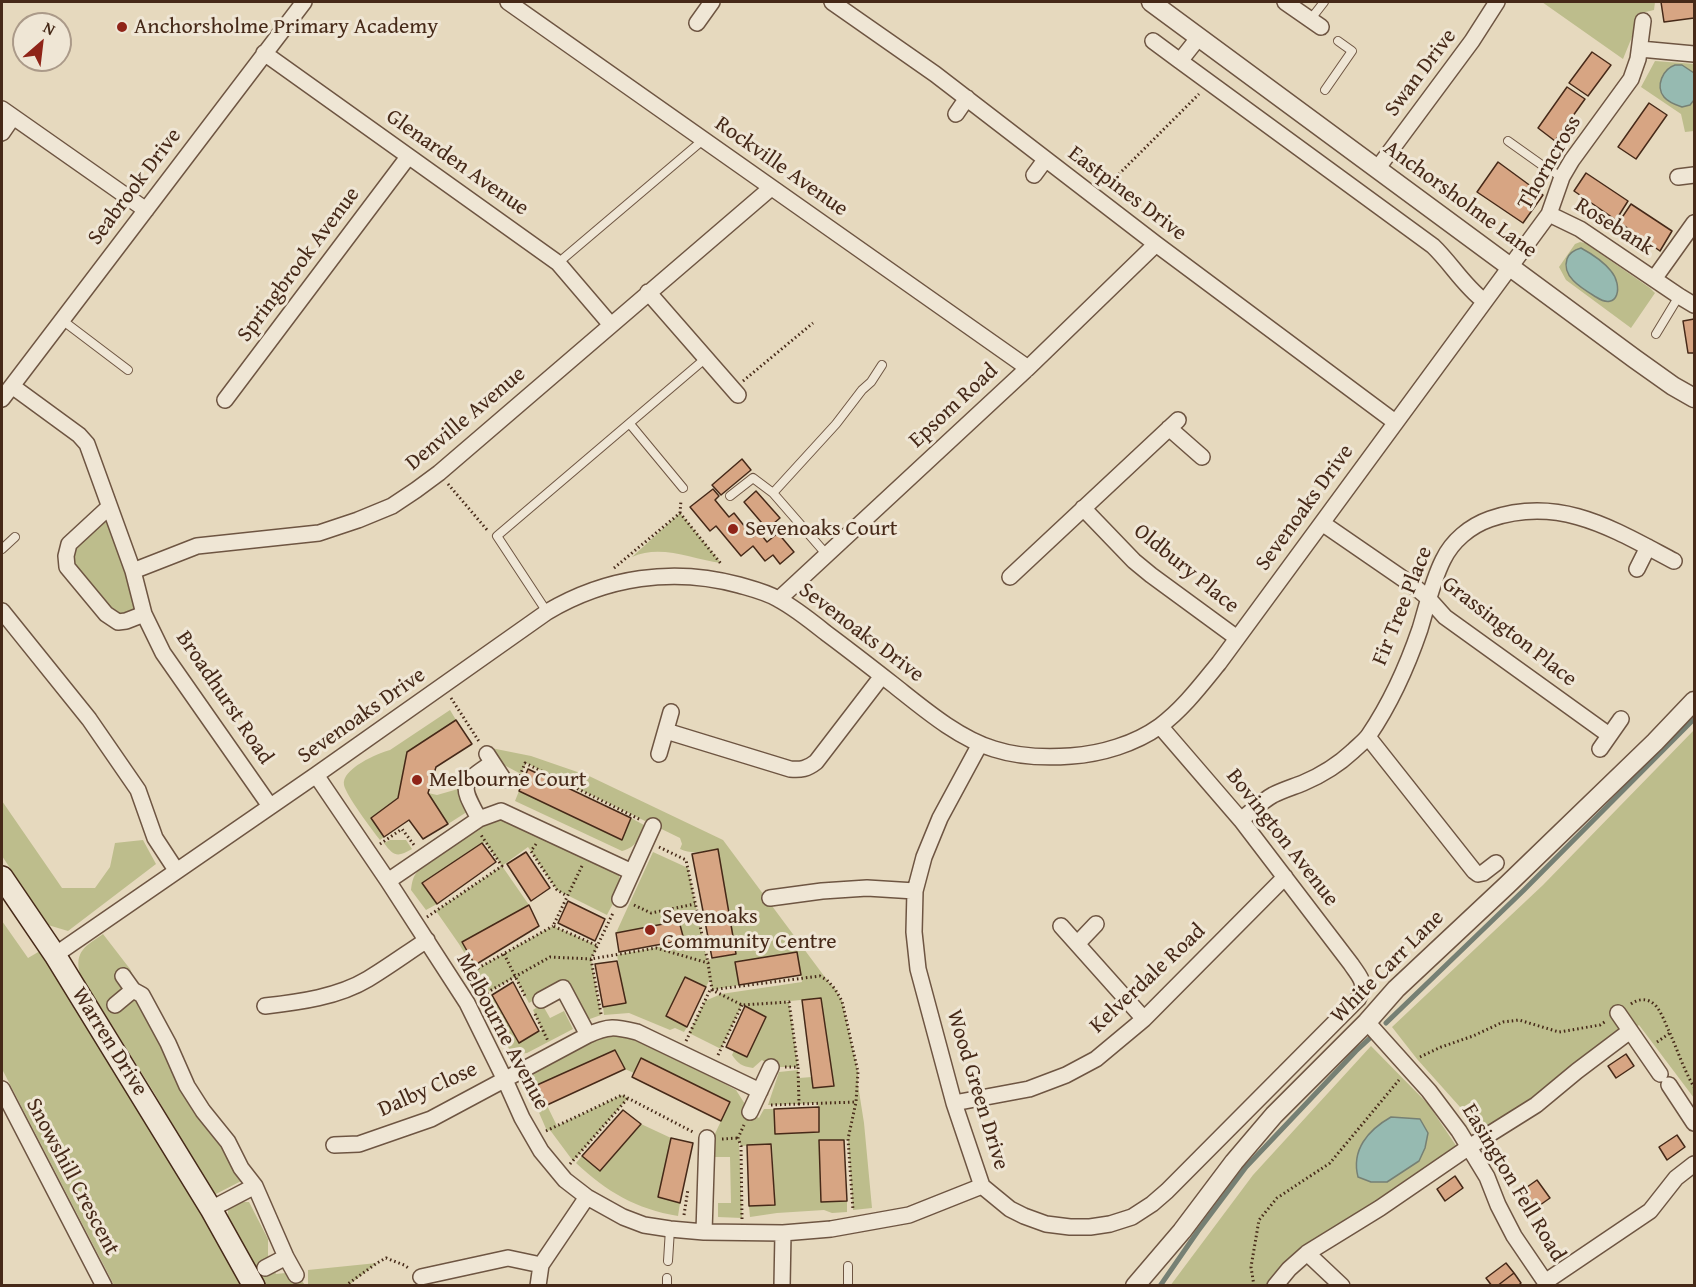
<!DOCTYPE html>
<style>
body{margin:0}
#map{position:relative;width:1696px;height:1287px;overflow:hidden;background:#e6d9be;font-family:"Gentium Book Plus",serif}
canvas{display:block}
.frame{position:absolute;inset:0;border:3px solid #462918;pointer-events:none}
.north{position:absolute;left:12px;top:12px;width:60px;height:60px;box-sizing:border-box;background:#efe6d5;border:2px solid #ab9a89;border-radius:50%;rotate:28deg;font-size:16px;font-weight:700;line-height:24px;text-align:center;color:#462918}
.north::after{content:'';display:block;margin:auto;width:21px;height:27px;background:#8f2418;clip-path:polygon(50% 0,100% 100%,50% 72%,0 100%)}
</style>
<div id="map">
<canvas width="1696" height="1287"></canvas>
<div class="frame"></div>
<div class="north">N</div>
</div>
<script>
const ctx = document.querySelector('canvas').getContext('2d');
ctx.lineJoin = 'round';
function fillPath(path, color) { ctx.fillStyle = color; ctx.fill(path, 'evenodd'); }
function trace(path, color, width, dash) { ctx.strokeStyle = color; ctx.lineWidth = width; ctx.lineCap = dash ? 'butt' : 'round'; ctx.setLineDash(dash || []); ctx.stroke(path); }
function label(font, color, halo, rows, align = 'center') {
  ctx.font = font + ' "Gentium Book Plus",serif'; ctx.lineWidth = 6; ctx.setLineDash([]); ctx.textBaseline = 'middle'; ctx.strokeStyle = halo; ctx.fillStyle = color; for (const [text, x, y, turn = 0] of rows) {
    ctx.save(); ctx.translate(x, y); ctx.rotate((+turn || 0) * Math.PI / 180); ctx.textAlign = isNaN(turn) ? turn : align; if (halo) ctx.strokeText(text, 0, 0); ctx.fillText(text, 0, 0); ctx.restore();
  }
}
fillPath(new Path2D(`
 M1542,2H1655L1654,10L1637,14L1634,32L1623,59Z
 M1655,61L1694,64V131L1685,132L1681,114L1641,87Z
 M1580,242L1585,243L1650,288L1655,293L1631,328L1566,280L1559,267L1575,244Z
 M104,511L128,579L137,617L118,622L76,577L69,544Z
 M680,513L721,563C691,559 661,544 632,557Z
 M450,710L456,720L407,752L398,798L371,818L384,837L380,840C372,830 346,795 344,785C341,769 378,753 390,750Z
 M1694,730V1098L1639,1025L1486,1136L1417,1059L1392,1027L1543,885Z
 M491,748L531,756L589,776L723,840L827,980L835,989L842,1001L858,1072V1085L864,1123L872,1208L853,1210L848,1140H820L821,1202L847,1201V1212L832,1213L824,1210L777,1213L750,1217L749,1206L775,1205L772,1144L741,1146L739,1141L742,1218L718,1217V1203H731L730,1157H711L712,1140L730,1102L641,1059L634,1073L625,1069L615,1050L537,1085L557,1126L622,1095L628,1098L573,1161L550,1130L547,1131L527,1085C528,1080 529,1076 533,1073C544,1064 596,1038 609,1036C616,1034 624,1037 632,1039L719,1081L736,1090L750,1112L759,1118L764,1109H774L775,1134L819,1132L818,1103L768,1105L779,1072L798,1070L799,1078L812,1077L814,1088L834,1086L821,998L780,1002H789L798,1067H771L762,1060L753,1068C742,1066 738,1064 732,1055L734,1051L747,1057L766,1017L742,1005L721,1049L689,1033L705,1001L721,994L802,982L797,952L735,962L739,985L712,990L710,979L706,987L685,977L666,1016L687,1027L684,1032L675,1028L670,1030L629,1013L604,1015L603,1007L625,1003L617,955L685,942L679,921L616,933L653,852L688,868L707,960L736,954L718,849C704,851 693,855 680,849L682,844L680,838L526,763L521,774L504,765Z
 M465,787L473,808L448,824L428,793L437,795Z
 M519,791L621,840L631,818L644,825C638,839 637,847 622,851L515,801Z
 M2,801L62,888H95L110,867L115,843L143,840L156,864L68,931L48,925L2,856Z
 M502,819L618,874C625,887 613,903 607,915L557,890L528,847L502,866L529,905L462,942L475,965L473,967L459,944L436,911L502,866L485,842L422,883L437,904L426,910L411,890C412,882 413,876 418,871L484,825Z
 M390,840H406L412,849C398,857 394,857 384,843Z
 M2,921L28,958L40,951C112,1060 178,1172 242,1285H114L2,1069Z
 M553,926L598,946L591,959L601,1015L587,1020L567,981L529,1003L515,977L481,996C478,987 478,979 475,970Z
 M103,934L130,969L151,1014L249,1177L214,1195L153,1091L80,974C74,951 86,946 103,934Z
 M492,995L519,1043L542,1030L533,1010L542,1004L550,1018L564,1011L573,1029L527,1053L519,1054L511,1052L483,1000Z
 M1371,1046L1428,1104L1461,1153L1386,1204L1276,1285L1170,1286L1253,1175Z
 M641,1124L671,1138L658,1197L680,1203L678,1216C636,1209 607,1192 576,1163L582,1156L601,1171Z
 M238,1202H249L268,1239V1255L276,1274L295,1272L305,1285H265L228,1221V1209Z
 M377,1263L349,1285H308V1270Z`), '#bdbd8c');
const water = new Path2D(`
 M1675,65H1682L1694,73V100L1690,105L1682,107C1676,105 1668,102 1664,97C1655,86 1663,69 1675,65Z
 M1581,248C1592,254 1603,261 1611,271C1623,285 1619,312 1596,297C1583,289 1561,277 1567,259C1569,253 1574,250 1581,248Z
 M1391,1117L1420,1119L1428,1133L1425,1148L1419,1161L1387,1182H1371L1358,1177C1351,1150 1368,1130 1391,1117Z`);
fillPath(water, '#96bab1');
trace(water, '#768074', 1.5);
trace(new Path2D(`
 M1386,1023L1524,890L1694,719
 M1160,1286L1198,1231L1246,1167L1356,1051L1369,1039`), '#768074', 5);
const building = new Path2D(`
 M1661,2H1694V18L1664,22Z
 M1592,52L1611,65L1588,96L1569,83Z
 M1567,87L1585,99L1555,141L1538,128Z
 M1649,103L1667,115L1636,159L1618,147Z
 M1498,162L1543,195L1523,223L1477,192Z
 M1586,173L1628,201L1616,220L1574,191Z
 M1631,204L1672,231L1660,251L1619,222Z
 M1694,319V353H1688L1683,321Z
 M742,459L751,470L721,495L712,485Z
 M713,489L719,496L715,500L729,517L734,513L753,537L759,532L767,542L778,533L794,552L780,564L773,555L765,561L753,546L741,556L716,526L710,531L690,507Z
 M756,491L780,518L767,529L744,502Z
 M456,720L472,744L436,767L428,793L448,824L423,839L409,820L384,837L371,818L398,798L407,752Z
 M528,769L631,818L622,840L519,791Z
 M482,843L496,862L437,904L422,883Z
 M718,849L736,954L712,958L692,854Z
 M526,852L550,888L531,901L507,864Z
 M568,901L605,919L595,941L558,923Z
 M529,905L539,926L475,965L462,942Z
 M679,921L684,940L619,952L616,933Z
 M797,952L801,975L739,985L735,962Z
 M617,961L626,1003L603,1007L595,964Z
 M685,977L706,987L687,1027L666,1016Z
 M513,982L539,1031L519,1043L492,995Z
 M821,998L834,1086L813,1088L802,1000Z
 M745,1006L766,1017L747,1057L726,1047Z
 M615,1050L625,1069L547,1105L537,1085Z
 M1626,1054L1634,1066L1616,1078L1608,1066Z
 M641,1058L730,1102L721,1121L632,1077Z
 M819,1107V1132L775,1134L774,1109Z
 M623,1110L641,1124L600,1171L582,1156Z
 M1677,1135L1685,1147L1667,1160L1659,1147Z
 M671,1138L693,1143L680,1203L658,1197Z
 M819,1140H844L847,1201L821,1202Z
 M771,1144L775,1205L749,1206L747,1145Z
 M1455,1176L1463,1188L1445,1201L1437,1189Z
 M1537,1180L1550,1198L1533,1210L1520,1192Z
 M1506,1263L1514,1273L1497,1286H1492L1486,1278Z
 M1514,1273L1521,1283L1518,1286H1497Z`);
fillPath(building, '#d7a583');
trace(building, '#462918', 1.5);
const service = new Path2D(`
 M1310,20L1324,2
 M1325,90L1352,51L1338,41
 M1508,141L1546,168L1562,177
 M558,263L703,140
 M62,320L128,370
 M1656,334L1679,296
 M630,424L683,488
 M773,493L836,424L862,390L871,382L882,365
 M730,496L753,478L773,493L827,555
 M2,549L15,537
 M547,612L497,536L706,358
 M668,1261L670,1229
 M667,1286V1278
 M848,1286V1266`);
const minor = new Path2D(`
 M508,2L1028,368
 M832,2L935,74L1156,244L1395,422
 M1285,2L1321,27
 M697,23L712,2
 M1199,37L1180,61L1433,246C1451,263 1463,285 1484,301
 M1153,41L1180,61
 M1640,49L1694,54
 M264,53L558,263L611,325
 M2,109L146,210
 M956,114L967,98
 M2,133L13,117
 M1377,169L1472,41L1497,2
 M1034,175L1045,160
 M1678,177L1694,175
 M1549,214L1580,229L1679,296L1694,305
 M1654,279L1694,223
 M648,292L738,395
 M12,386L79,435L87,444L133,571L144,614L163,653L270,806
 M2,399L304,2
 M225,400L408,157
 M1169,428L1202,457
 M109,507L69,544L66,556L67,567L106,614L118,622L126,621L144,614
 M1083,508L1134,561L1151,575L1237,638
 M1322,523L1415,587L1428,598L1445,617L1609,735
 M1637,569L1648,547
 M133,571L197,546L319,533L358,520L392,506L416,490L439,473L771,188
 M1010,577L1178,420
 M779,599L1028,368L1156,244
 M2,611L89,719L138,790L155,838L176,870
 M666,731L790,769C801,770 807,769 816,762L882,676
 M1368,737L1474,871L1478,874L1483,873L1496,863
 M980,744L940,818L924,857L915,891L914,932L918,969L954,1103L982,1186L1010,1209L1024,1216L1046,1224L1070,1227H1090L1110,1224L1132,1217L1152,1204L1167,1191L1358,999C1367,982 1361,979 1351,964L1241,820L1160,726
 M1600,749L1621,719
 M487,754L504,780
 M659,754L671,712
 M316,775L388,881L467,1003L505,1080L522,1118L541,1151L565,1180L587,1197L623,1217L644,1225L670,1229L704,1232L783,1233L831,1229L909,1215L982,1186
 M479,819C461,785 459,785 492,763
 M1241,820C1252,811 1262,801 1273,795C1283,790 1293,787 1303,783C1322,775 1338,765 1353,751C1358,746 1365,741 1369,735C1390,704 1408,664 1420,629C1427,606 1432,582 1443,560C1452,541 1470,526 1490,519C1560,495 1613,529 1674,561
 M388,881L479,819L501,811L632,872
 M770,898L822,891L867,888L915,891
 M620,899L653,826
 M1061,926L1144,1019
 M1077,944L1096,924
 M55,955L316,775L547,612C606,577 673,567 739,585C753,589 766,592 778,599C795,608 811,621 826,633C849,650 872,668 895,686C924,709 958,738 994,749C1019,757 1045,758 1071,756C1101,754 1135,744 1160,726C1183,709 1201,685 1219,663L1549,214L1562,177L1572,160L1631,79L1638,59L1643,21
 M123,976L133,990L142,995L168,1043L187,1086L203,1111L228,1142L241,1168L255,1186L286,1257L296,1275
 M541,1000L563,988L588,1035
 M115,1005L133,990
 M265,1006C300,1002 338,997 368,979C388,967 407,953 427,940
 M1618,1013L1660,1074
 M1367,1022L1429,1091L1459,1131L1487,1177L1498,1205L1514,1236L1548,1286
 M1669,1085L1694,1123
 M2,1089L104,1286
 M954,1103L1029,1089L1066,1075L1096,1059L1144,1019L1285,877
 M750,1112L771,1067
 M334,1145L359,1144L431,1119L588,1035C609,1025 616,1027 637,1032L760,1091
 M211,1209L255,1186
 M704,1232L707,1138
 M1307,1253L1342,1286
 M265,1268L286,1257
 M421,1277L508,1258L541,1265
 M1545,1282L1650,1211L1676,1178L1694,1164
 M538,1286L541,1265L587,1197
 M782,1286L783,1233
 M1275,1286L1289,1269L1307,1253L1380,1208L1469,1147L1536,1105L1577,1071L1630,1031`);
const tertiary = new Path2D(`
 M1151,2L1635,359L1673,386L1694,398
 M1135,1286L1182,1231L1234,1162L1274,1115L1367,1022L1396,989L1507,885L1655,742L1694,701`);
const secondary = new Path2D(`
 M2,877L55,955L211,1209L254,1286`);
trace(service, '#6e5542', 10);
trace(minor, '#6e5542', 18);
trace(tertiary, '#6e5542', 21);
trace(secondary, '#462918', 24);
trace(new Path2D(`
 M1106,187L1199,94
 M743,381L813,323
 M448,484L488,531
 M680,513L681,500
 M614,568L680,513L722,565
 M451,698L480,743
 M520,776L525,763L641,820
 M380,844L402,829L414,845
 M536,844L531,851L557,890L567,896
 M659,847L686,860L708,963
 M582,866L553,926L598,946
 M634,905L651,913L695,904
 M427,917L502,866L481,835
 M504,954L526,998
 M466,975L553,926
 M479,997L550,957L591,959L613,913
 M1631,1004C1639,998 1649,998 1656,1006C1662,1013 1665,1023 1669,1031C1677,1049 1684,1070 1694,1087
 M535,1014L548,1041
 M601,1014L591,959L656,948L708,963L712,990L742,1005L789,1002L798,1067
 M686,1041L710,990L820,976L827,980L835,989L842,1001L858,1072L856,1102L848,1139L853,1210
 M1657,1042L1670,1033
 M718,1055L742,1005
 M1420,1057L1441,1047L1473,1036L1503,1022L1519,1020L1559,1032L1600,1025L1606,1021
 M785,1067H798L799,1104L856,1102
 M771,1105L799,1104
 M546,1131L622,1095L693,1132
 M722,1139L738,1138
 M570,1164L628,1098
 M684,1215L688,1189
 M742,1219L741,1146L738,1138L744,1125
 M345,1286L377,1263L386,1258L404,1265L410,1269
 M1254,1286L1251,1267L1259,1220L1277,1198L1330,1163L1399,1080`), '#462918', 3, [1.5, 3]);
trace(service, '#efe6d5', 8);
trace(minor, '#efe6d5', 15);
trace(tertiary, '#efe6d5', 18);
trace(secondary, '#efe6d5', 21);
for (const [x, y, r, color] of [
 [122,27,6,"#8f2418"],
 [733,529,6,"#8f2418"],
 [417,780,6,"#8f2418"],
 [650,930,6,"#8f2418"]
]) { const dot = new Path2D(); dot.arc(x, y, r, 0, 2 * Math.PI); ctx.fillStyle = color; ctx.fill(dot); trace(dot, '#efe6d5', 2); }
label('22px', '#462918', '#efe6d5', [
 ["Anchorsholme Primary Academy",134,27],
 ["Sevenoaks Court",745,529],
 ["Melbourne Court",429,780],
 ["Sevenoaks",662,917],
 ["Community Centre",662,942]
], 'left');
label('22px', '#462918', '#efe6d5', [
 ["Swan Drive",1421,73,-53],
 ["Glenarden Avenue",457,163,35],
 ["Thorncross",1550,163,-60],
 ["Rockville Avenue",781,167,35],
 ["Seabrook Drive",135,187,-53],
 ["Eastpines Drive",1127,194,37],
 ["Anchorsholme Lane",1460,200,36],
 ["Rosebank",1614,227,32],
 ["Springbrook Avenue",299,265,-53],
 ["Epsom Road",954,406,-43],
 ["Denville Avenue",466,419,-40],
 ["Sevenoaks Drive",1305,508,-54],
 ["Oldbury Place",1186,569,39],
 ["Fir Tree Place",1403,606,-68],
 ["Grassington Place",1509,632,38],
 ["Sevenoaks Drive",861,633,37],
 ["Broadhurst Road",224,698,56],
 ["Sevenoaks Drive",362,716,-35],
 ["Bovington Avenue",1282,838,52],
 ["White Carr Lane",1388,967,-45],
 ["Kelverdale Road",1148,979,-43],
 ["Melbourne Avenue",502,1032,62],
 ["Warren Drive",109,1042,58],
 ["Dalby Close",428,1090,-24],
 ["Wood Green Drive",977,1090,73],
 ["Snowshill Crescent",72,1177,62],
 ["Easington Fell Road",1513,1183,59]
]);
</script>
